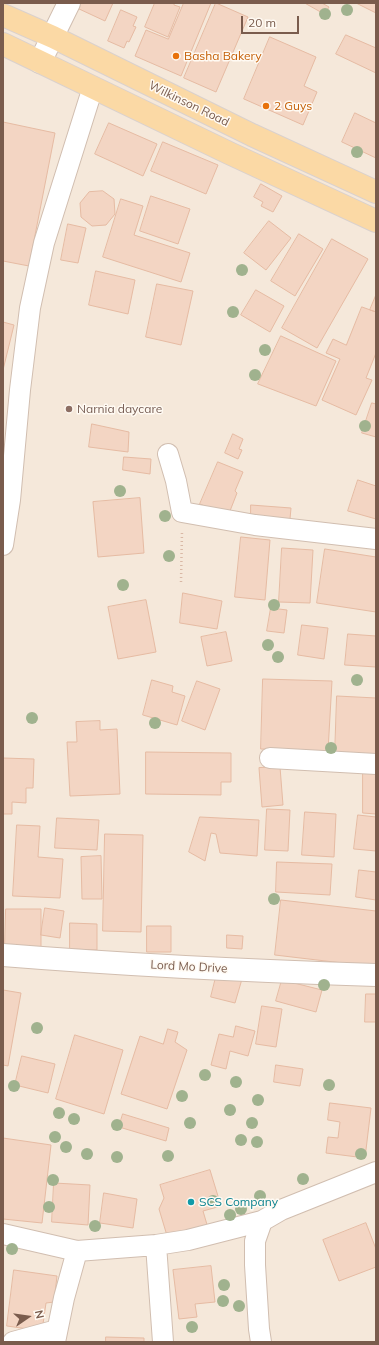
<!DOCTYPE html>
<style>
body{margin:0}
#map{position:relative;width:379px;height:1345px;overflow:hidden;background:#fdf6ec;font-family:Mulish,sans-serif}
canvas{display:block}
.frame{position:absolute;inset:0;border:4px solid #7a5c4d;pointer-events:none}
.north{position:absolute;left:8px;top:1297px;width:40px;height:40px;-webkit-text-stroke:3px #fffaf3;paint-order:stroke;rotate:77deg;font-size:11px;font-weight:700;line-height:16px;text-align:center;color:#7a5c4d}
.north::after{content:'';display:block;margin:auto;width:14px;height:18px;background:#7a5c4d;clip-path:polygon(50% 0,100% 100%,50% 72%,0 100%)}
.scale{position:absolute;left:241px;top:16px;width:58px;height:18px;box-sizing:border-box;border:2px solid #7a5c4d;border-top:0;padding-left:5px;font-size:12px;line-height:14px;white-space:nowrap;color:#7a5c4d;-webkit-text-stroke:3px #fffaf3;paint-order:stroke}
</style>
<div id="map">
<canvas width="379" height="1345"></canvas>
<div class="frame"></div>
<div class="north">N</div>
<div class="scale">20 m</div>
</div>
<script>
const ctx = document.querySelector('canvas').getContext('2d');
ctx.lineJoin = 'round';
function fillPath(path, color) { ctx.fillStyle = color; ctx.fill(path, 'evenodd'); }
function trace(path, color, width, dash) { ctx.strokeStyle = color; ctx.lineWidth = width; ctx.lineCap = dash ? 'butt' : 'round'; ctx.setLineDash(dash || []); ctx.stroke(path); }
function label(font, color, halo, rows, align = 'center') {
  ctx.font = font + ' Mulish,sans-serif'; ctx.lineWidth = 3; ctx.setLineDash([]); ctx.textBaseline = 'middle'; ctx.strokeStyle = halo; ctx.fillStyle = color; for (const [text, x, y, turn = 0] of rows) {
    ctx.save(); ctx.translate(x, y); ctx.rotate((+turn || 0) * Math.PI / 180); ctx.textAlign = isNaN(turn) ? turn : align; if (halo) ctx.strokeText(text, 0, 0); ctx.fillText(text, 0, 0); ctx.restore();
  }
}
fillPath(new Path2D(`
 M3,3H376V1342H3Z`), '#f5e8da');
const building = new Path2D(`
 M79,3H113L105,21L77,8Z
 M155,3H174V5L180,7L168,37L145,27Z
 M184,3H211L181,76L135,56L146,30L168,39Z
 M216,3L248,17L216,92L184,78Z
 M305,3H322L329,7L325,14Z
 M359,3H376V13L358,4Z
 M121,10L137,17L133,26L136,27L129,42L127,41L124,48L108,41Z
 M346,35L376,48V73L336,54Z
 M270,37L316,57L304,86L317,92L303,125L244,99Z
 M355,113L376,123V158L342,142Z
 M3,122L55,133L29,266L3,261Z
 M109,123L157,144L143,176L95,154Z
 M163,142L218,165L206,194L151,171Z
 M261,184L282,196L273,212L261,206L263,202L254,197Z
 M103,191L114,199L115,214L106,225L92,226L81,217L80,203L89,192Z
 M151,196L190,209L178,244L140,231Z
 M121,199L143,206L134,235L190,253L181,282L103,257Z
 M269,221L291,238L266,270L244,253Z
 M68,224L86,228L78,263L61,260Z
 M299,234L323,249L295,296L271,281Z
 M332,239L368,259L317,348L282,328Z
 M96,271L135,280L128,314L89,305Z
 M157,284L193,291L181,345L146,337Z
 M256,290L284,306L270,332L241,315Z
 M376,295V312L370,310Z
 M362,307L376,312V353L366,378L372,380L356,415L322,400L340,359L326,353L333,339L346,345Z
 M3,322L14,325L3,370Z
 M281,336L336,361L316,406L258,384Z
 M372,403L376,404V437L362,433Z
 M92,424L129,432L128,452L89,447Z
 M233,434L243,439L239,449L242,450L238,459L225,453Z
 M124,457L151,459L150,474L123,470Z
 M218,462L243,472L235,491L237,493L228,516L200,504Z
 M358,480L376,486V519L348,511Z
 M140,498L144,553L98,557L93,502Z
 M251,505L291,508L290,519L251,516Z
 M241,537L270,540L265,600L235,597Z
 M282,548L313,550L310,603L279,602Z
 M325,549L376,557V612L317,603Z
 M183,593L222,601L217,629L180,623Z
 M146,600L156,652L118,659L108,607Z
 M271,608L287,610L284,633L267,631Z
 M302,625L328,628L324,659L298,655Z
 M226,632L232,661L207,666L201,637Z
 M348,634L376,636V667L345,665Z
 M263,679L332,681L328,751L261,749Z
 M152,680L173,686L172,692L185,696L177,725L143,715Z
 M197,681L220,689L205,730L182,721Z
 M337,696L376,698V757L335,755Z
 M100,721V730L117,729L120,794L70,796L67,742H77L76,722Z
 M146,752L231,753V782H221V795L146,794Z
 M3,758L34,759L33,788H26V803L12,802V814H3Z
 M280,767L283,805L262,807L259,768Z
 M363,773H376V814L363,813Z
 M267,809L290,810L288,851L265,850Z
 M305,812L336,814L334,857L302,855Z
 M358,815L376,817V851L354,849Z
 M200,817L259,820L257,856L220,853L216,834L211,833L205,861L189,852Z
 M57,818L99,820L97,850L55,848Z
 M17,825L40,826L38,857L63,859L60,898L13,896Z
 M105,834L143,835L141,932L103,931Z
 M101,856L102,899H82L81,857Z
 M277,862L332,864L330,895L276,892Z
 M359,870L376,872V900L356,897Z
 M281,900L376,911V967L275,955Z
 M45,908L64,911L60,938L41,935Z
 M6,909H41V948L5,947Z
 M70,923L97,924V950L70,949Z
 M147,926H171V952H147Z
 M227,935L243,936L242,949L227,948Z
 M217,973L242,979L235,1003L211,997Z
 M282,980L322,990L316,1012L276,1001Z
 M3,990L21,993L8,1066L3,1065Z
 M366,994H376V1022H365Z
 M262,1006L282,1009L276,1047L256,1044Z
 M236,1026L255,1031L248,1056L230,1051L226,1069L211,1065L219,1034L233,1037Z
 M168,1029L178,1032L175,1042L187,1050L167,1109L121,1094L140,1036L163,1044Z
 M75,1035L123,1050L104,1114L56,1099Z
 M22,1056L55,1064L48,1093L15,1085Z
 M276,1065L303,1069L300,1086L274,1082Z
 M330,1103L371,1108L365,1158L326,1153L328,1137L338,1138L340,1122L328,1120Z
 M123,1114L169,1128L166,1141L119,1127Z
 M3,1138L51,1145L42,1223L3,1219Z
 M210,1170L221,1206L203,1211L208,1228L168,1239L159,1209L164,1198L160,1185Z
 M54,1183L90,1185L88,1225L52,1222Z
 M104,1193L137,1199L133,1228L100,1223Z
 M366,1223L376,1249V1267L339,1281L323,1240Z
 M211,1266L215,1302L195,1304L197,1317L179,1319L173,1270Z
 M14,1270L57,1276L54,1302L46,1303L42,1331L7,1326Z
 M106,1337L144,1338V1342H106Z`);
fillPath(building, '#f3d5c3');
trace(building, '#e6bba3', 1);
const minor = new Path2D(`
 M168,454L176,481L182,512L255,525L376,539
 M3,545L10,500L20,390L30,308L44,243L93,87
 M270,758L376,764
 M3,1234L77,1251L156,1245L188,1240L262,1221L281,1210L376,1172
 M156,1245L163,1342
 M13,1342L57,1330
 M55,1342L64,1298L77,1251
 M261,1342L259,1329L255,1265V1241L262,1221`);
const tertiary = new Path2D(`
 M40,62L69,3
 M3,955C127,965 251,971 376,975`);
const primary = new Path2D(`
 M3,15L53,37L252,135L376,192
 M3,44L229,153L376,221`);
trace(minor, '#d1beb0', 22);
trace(tertiary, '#d1beb0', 24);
trace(primary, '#dad1cd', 24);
trace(new Path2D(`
 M181,582L182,532`), '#d9b8a5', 2.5, [1, 3]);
trace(minor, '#fff', 20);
trace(tertiary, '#fff', 22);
trace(primary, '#fbd9a5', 22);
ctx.fillStyle = '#a0b28e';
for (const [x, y] of [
 [347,10],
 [325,14],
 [357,152],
 [242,270],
 [233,312],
 [265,350],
 [255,375],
 [365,426],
 [120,491],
 [165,516],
 [169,556],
 [123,585],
 [274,605],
 [268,645],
 [278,657],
 [357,680],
 [32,718],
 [155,723],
 [331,748],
 [274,899],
 [324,985],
 [37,1028],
 [205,1075],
 [236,1082],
 [329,1085],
 [14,1086],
 [182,1096],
 [258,1100],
 [230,1110],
 [59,1113],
 [74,1119],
 [190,1123],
 [252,1123],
 [117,1125],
 [55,1137],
 [241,1140],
 [257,1142],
 [66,1147],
 [87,1154],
 [361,1154],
 [168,1156],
 [117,1157],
 [303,1179],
 [53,1180],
 [260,1196],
 [213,1201],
 [49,1207],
 [241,1209],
 [230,1215],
 [95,1226],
 [12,1249],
 [224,1285],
 [223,1301],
 [239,1306],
 [192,1327]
]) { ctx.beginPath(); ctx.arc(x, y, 6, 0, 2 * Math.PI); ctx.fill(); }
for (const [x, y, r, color] of [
 [176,56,4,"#e8710a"],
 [266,106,4,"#e8710a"],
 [69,409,4,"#8d6e63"],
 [191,1202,4,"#0f9aa8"]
]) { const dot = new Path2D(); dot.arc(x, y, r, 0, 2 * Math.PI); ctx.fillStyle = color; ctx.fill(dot); trace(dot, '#fffaf3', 1.5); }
label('12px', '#c56008', '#fffaf3', [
 ["Basha Bakery",184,56],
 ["2 Guys",274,106]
], 'left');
label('12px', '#7a5c4d', '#fffaf3', [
 ["Wilkinson Road",189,104,26],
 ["Lord Mo Drive",189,967,3]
]);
label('12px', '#785e54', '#fffaf3', [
 ["Narnia daycare",77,409]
], 'left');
label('12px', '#0d838f', '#fffaf3', [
 ["SCS Company",199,1202]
], 'left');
</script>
